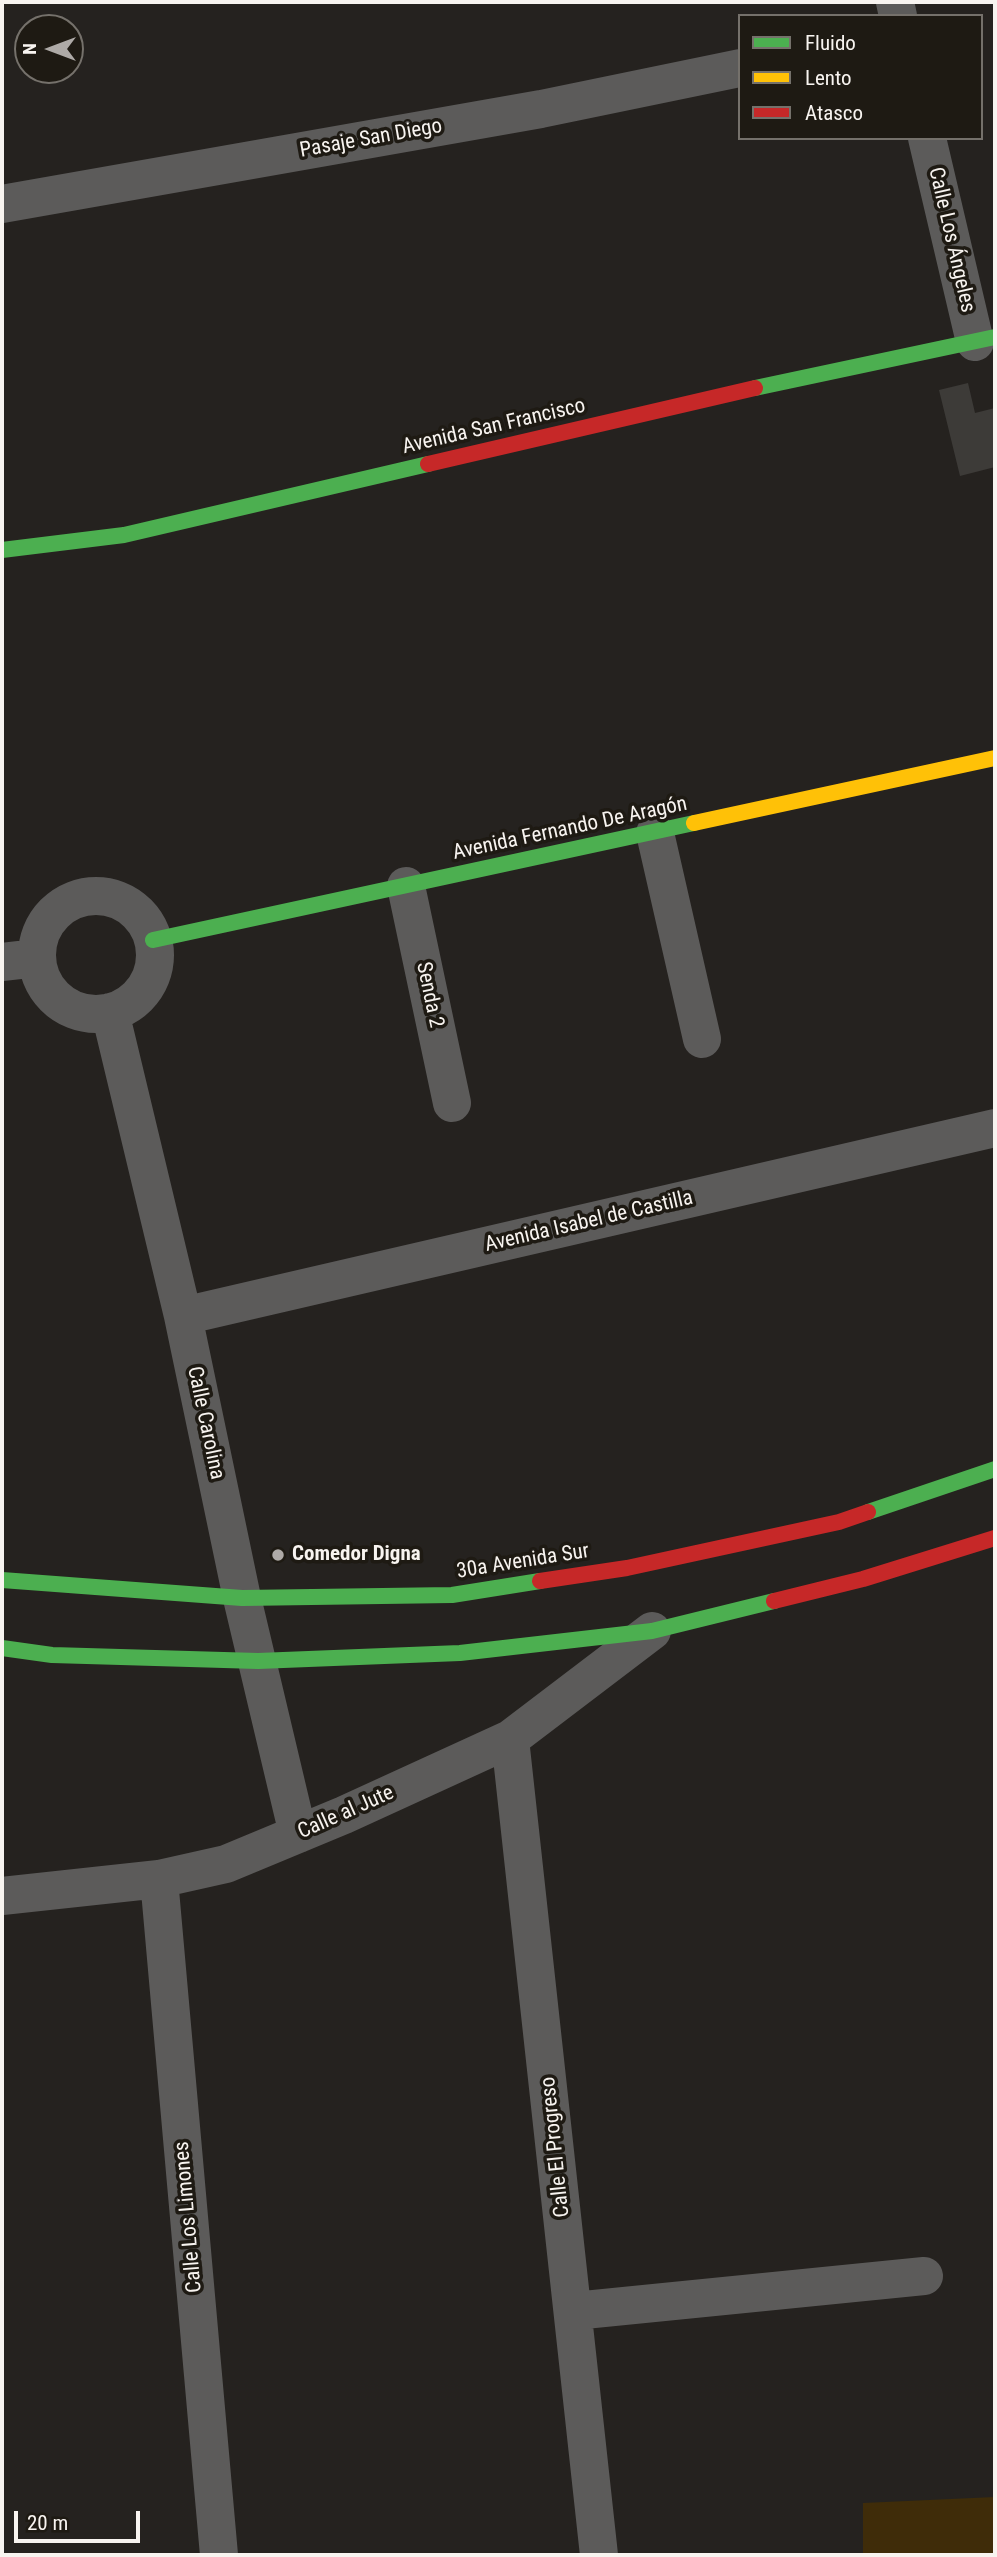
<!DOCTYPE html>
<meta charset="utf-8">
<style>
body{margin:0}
#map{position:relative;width:997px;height:2557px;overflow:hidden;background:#25221f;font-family:"Roboto Condensed",sans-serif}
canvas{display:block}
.frame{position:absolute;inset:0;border:4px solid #f8f4f0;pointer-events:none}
.legend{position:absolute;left:738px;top:14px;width:245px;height:126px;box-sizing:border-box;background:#1e1a13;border:2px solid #75716b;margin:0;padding:9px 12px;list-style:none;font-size:21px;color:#f8f4f0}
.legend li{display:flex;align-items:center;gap:14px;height:35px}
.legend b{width:35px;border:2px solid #75716b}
.north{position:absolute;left:14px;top:14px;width:70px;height:70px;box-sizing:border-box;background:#1e1a13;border:2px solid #75716b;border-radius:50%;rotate:270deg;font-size:19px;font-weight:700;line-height:28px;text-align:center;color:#f8f4f0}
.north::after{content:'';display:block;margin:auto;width:24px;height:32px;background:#aeaaa7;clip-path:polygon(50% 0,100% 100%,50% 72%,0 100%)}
.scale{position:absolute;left:14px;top:2511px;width:126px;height:32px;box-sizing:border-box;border:4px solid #f8f4f0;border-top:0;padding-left:9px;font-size:21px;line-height:24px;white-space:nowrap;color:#f8f4f0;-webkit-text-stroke:5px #1e1a13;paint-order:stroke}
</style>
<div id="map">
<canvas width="997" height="2557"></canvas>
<div class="frame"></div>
<ul class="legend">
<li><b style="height:9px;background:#4caf50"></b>Fluido</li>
<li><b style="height:9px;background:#ffc107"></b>Lento</li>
<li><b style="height:9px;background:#c62828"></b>Atasco</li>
</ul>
<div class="north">N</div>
<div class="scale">20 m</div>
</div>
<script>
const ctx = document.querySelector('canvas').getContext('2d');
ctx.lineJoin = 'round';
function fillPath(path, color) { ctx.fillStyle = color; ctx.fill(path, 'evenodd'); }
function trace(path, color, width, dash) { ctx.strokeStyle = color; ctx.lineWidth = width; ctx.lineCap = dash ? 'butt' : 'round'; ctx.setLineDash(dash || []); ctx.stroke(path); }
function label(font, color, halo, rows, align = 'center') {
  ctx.font = font + ' "Roboto Condensed",sans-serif'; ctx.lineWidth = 7; ctx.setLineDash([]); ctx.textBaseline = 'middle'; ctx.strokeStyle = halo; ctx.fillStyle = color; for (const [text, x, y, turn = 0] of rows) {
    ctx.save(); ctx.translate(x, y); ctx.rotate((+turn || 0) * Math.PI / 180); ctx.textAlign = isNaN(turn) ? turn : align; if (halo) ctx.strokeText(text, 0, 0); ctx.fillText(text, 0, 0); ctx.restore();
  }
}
fillPath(new Path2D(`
 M995,2497V2555H863V2503Z`), '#3f2c09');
fillPath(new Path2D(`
 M968,383L975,413L995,408V467L960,476L939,390Z`), '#3d3b38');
trace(new Path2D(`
 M895,2L898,16
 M927,138L975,342
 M2,204L541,109L740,68
 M655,833L702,1039
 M406,886L452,1103
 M37 955a59 59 0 1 1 118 0a59 59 0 1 1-118 0Z
 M2,962L37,958
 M110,1012L183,1316L242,1598L298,1834
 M183,1316L995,1128
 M510,1739L599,2555
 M159,1879L219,2555
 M2,1896L159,1879L226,1864L344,1815L510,1739L652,1631
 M574,2311L924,2276`), '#5c5b5a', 38);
trace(new Path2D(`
 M755,388L995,337
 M2,550L124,535L428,464
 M153,940L694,823
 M868,1512L995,1469
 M2,1580L242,1598L452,1595L540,1581
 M2,1648L52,1655L258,1661L460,1653L652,1631L774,1601`), '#4caf50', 16);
trace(new Path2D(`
 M694,823L995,758`), '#ffc107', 16);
trace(new Path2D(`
 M428,464L755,388
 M540,1581L627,1568L839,1522L868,1512
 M774,1601L863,1579L995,1538`), '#c62828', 16);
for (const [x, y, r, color] of [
 [278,1555,7,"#aeaaa7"]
]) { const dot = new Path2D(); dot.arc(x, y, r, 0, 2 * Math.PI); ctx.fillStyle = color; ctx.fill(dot); trace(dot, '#1e1a13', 2.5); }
label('21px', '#f8f4f0', '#1e1a13', [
 ["Pasaje San Diego",371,139,-10],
 ["Calle Los Ángeles",951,240,77],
 ["Avenida San Francisco",494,427,-13],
 ["Avenida Fernando De Aragón",570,829,-12],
 ["Senda 2",429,995,78],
 ["Avenida Isabel de Castilla",589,1222,-13],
 ["Calle Carolina",205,1423,78],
 ["30a Avenida Sur",523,1562,-9],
 ["Calle al Jute",346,1813,-24],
 ["Calle El Progreso",556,2147,-96],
 ["Calle Los Limones",189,2217,-95]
]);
label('bold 21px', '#f8f4f0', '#1e1a13', [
 ["Comedor Digna",292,1555]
], 'left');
</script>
